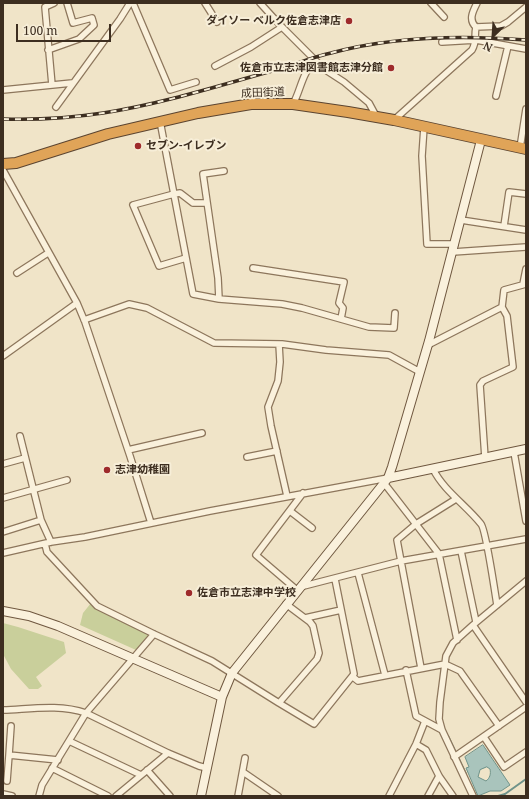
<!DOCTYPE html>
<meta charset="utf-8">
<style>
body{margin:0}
#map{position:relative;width:529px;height:799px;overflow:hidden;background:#f0e4c8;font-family:"Noto Serif",serif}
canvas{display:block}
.frame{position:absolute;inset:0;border:4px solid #3d2e20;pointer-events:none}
.north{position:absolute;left:473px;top:16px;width:40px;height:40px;-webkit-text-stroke:3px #f7eed8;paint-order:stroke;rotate:205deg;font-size:11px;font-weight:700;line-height:16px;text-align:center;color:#3d2e20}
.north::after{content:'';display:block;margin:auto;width:14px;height:18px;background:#3d2e20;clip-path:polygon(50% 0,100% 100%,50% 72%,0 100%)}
.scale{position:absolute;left:16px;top:24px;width:95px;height:18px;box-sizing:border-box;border:2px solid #3d2e20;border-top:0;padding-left:5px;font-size:12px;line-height:14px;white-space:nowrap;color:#3d2e20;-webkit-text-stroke:3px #f7eed8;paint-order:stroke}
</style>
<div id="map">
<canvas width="529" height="799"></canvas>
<div class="frame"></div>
<div class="north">N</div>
<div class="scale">100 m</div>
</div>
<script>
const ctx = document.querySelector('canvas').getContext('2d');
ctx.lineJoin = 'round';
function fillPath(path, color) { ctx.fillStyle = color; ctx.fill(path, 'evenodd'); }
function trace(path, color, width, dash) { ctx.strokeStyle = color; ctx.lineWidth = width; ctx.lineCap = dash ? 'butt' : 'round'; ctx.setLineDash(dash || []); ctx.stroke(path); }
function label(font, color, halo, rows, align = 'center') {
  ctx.font = font + ' "Noto Serif","Noto Sans JP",serif'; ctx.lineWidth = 4; ctx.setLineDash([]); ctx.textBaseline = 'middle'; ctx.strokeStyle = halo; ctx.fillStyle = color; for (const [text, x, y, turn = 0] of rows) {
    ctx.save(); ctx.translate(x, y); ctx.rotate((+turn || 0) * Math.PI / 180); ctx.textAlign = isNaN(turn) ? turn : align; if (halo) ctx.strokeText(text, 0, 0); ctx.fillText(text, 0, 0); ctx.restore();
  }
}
fillPath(new Path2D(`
 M91,603L149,634L150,635L139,649L136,650L80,625L83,613Z
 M3,623L18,627L64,642L66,653L36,677L42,686L38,689H29L11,669L3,654Z`), '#c9cf9b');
const water = new Path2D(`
 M483,745L510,785L501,791H490L478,796L466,768L469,767L465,757ZM487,767L490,769C491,774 490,778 486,781L478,777L480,770Z`);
fillPath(water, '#a9c4bc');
trace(water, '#6f938a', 1);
trace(new Path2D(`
 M448,736L466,774
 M498,796L505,794L526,779`), '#6f938a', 2);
const street = new Path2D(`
 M133,3L170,90L196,82
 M205,3L217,22
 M260,3L282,27L324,69L344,82L369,103L376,116
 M431,3L444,17
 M476,27L501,26L508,22L526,7
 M442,42L476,40L526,49
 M48,50L79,39L94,25L92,18L73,23L67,3
 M215,66L251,47L282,27
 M52,85L45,7L54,3
 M3,90L72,83
 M496,96L508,46
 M293,104C301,90 302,71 316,61
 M56,107L120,19L130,3
 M394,120L472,50C477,42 474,36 476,27C468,20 473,11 477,3
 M160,121L193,294L219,299L282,304L302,308L369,327L394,328L395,313
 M424,127L422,156L427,244H455
 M520,148L526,109
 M3,170L77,303L85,322L130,456L151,523
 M461,220L526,230
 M504,226L509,192L526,194
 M453,252L526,247
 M186,258L159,266L133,205L174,194L180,193L193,203H206
 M253,268L344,282L339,303L343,308L341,319
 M17,273L48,253
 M523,284L526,269
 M219,299L218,278L203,174L224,171
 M84,320L129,304L147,308L214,343L282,344L326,350L389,355L420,372
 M279,344L280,362L278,381L268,407L271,426L287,496
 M428,345L502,307L504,290L526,284
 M3,356L77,303
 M20,436L41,520L51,542
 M128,450L202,433
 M514,452L526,521
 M247,457L277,451
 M485,458L480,385L483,381L513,367L507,316L502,307
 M3,464L25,458
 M433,469C444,491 466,505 481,524C486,530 495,593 497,605
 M384,483L439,554L457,640
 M3,498L67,480
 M290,511L312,528
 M3,532L41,520
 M45,544L47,552L97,606L154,634L212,661L279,703
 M461,551L476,622
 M3,553L51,542L85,537L210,511L388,478
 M358,573L385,675
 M300,587L401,561L526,539
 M298,591L256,555L303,493
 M286,604L310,622L313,626L319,653L317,659L279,703L314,724L354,674L335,579
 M305,618L341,610
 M473,625L526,702
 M421,668L397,540L416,524L456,499
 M406,670L416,716L442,730
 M353,677L358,681L445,664L460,671L499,726
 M3,710C31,709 59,704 86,713L168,753L199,766L207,768
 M484,737L504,767L526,752
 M69,741L141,775
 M416,744L426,750L439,776L453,796
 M9,755L11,726
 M454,757L526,707
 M52,768L108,796
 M147,770L170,796
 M243,772L278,796
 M7,781L9,755L58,760
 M3,794L12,796
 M39,796L42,785L86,713L154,634
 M116,796L168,753
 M238,796L245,758
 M389,796L416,744L425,721
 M428,796L439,776
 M473,796L442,730L439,719L440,702L446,656L453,643L473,625L526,581`);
const secondary = new Path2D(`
 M388,478L526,449
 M3,611L29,616L58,626L222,697
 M201,796L222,697L232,673L388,478L392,467L429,341L481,140`);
const highway = new Path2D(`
 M3,164L16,163L108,134L198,113L251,104H293L348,112L394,120L526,149`);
trace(street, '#8d765c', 8);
trace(secondary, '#6f573f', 10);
trace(highway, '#5b4430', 12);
trace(street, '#faf1dc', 5.5);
trace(secondary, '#faf1dc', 8);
trace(highway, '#e0a458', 10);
const rail = new Path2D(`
 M3,119C36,120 70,118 103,113C162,104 221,85 279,69C296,64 313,57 331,53C394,36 461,35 526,40`);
trace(rail, '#3d2e20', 3.5);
trace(rail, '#f7eed8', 2, [6]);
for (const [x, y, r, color] of [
 [349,21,4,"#9e2a2b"],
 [391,68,4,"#9e2a2b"],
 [138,146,4,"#9e2a2b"],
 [107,470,4,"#9e2a2b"],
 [189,593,4,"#9e2a2b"]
]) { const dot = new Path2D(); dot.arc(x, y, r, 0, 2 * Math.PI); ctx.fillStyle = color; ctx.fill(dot); trace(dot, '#f7eed8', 1.5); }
label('bold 11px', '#3d2e20', '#f7eed8', [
 ["ダイソー ベルク佐倉志津店",341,21,"right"],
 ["佐倉市立志津図書館志津分館",383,68,"right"],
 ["セブン-イレブン",146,146],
 ["志津幼稚園",115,470],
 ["佐倉市立志津中学校",197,593]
], 'left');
label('11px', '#3d2e20', '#f7eed8', [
 ["成田街道",263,93,-2]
]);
</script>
